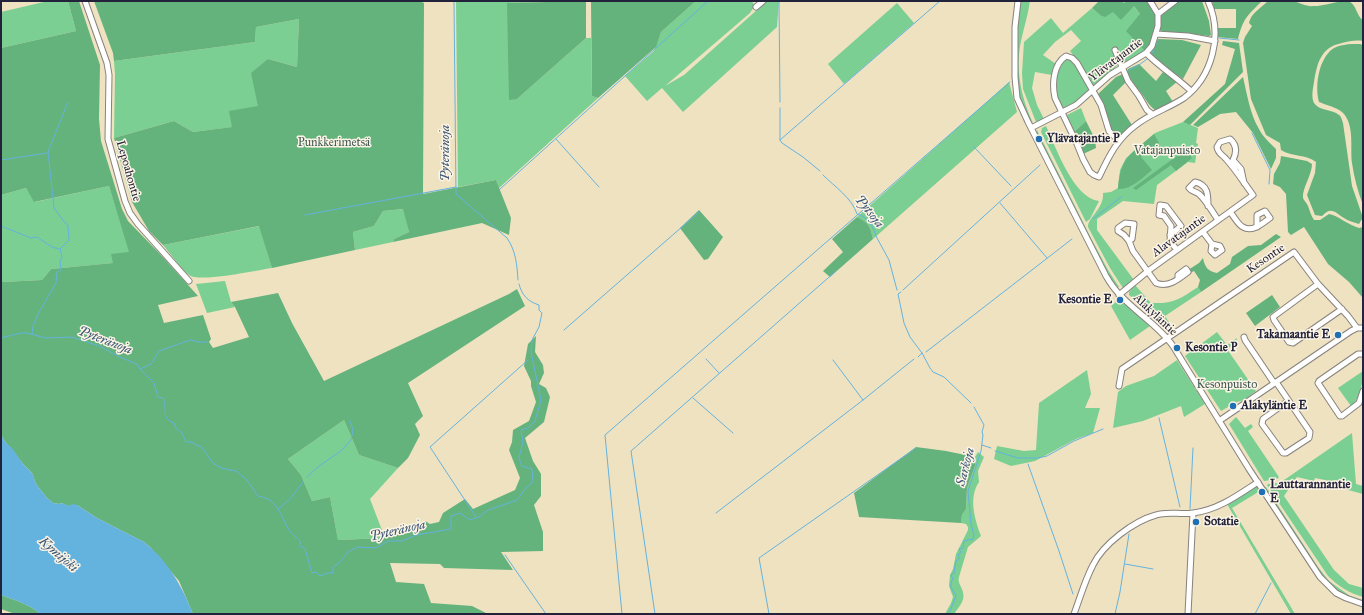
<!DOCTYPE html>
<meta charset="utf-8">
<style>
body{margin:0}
#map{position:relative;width:1364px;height:615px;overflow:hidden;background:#eee2c1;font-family:"IM FELL Great Primer",serif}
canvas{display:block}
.frame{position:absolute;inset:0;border:2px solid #22223b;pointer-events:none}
</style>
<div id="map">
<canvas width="1364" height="615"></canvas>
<div class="frame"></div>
</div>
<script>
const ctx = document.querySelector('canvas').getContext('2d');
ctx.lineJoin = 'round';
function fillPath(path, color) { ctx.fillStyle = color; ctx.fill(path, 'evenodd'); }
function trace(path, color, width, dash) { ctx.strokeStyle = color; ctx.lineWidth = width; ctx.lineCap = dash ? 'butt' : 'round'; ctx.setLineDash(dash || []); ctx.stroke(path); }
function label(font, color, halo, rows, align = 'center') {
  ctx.font = font + ' "IM FELL Great Primer",serif'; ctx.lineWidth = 3; ctx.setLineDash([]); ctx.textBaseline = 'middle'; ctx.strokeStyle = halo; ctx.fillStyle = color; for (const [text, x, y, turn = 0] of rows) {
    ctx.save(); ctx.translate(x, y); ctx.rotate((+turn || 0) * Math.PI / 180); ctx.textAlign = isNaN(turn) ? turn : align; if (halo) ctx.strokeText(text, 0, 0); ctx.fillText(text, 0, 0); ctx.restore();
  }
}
fillPath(new Path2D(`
 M48,1H68L76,31L1,48V12Z
 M456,1H586L507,3L517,99L586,38H591L592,96L598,98L499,188L496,180L458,187Z
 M696,1H751L755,5L750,13L665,86L684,75L767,1H779L777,27L683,112L662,88L647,101L625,76L654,51L661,32Z
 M1021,1H1030C1028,15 1024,27 1021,41C1015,69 1021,97 1033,123L1030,121C1025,111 1020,100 1018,89C1014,62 1017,28 1021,1Z
 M897,3L914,23L844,84L828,64Z
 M1134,6L1140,14L1145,51L1124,64H1119L1094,86H1093L1080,64L1070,51L1081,41L1071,30L1055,42L1043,55L1056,64L1052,75L1035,72L1032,88L1037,105L1044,119L1036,122L1023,89L1022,73L1024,42L1051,18L1063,33L1092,8L1100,15Z
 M299,19L297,67L268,59L258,107L233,127L193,132L174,121L114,138L115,74L114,61L255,42L256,27Z
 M1066,59L1073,61L1089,90L1076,102L1063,108H1062C1055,93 1051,70 1066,59Z
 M1009,82L1017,112L873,239C870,225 869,223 857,217Z
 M1081,108L1086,121L1074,132L1065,116Z
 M1183,122L1198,128L1196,143L1198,144L1195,163L1188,162L1157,185L1154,204L1123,201L1097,219V230L1134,280L1123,288L1110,268L1088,227C1088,217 1104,209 1103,193L1111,192L1118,188L1120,170L1126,158L1155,133Z
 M1046,126C1056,147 1073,198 1099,201L1090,219L1086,222L1041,132L1042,128Z
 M1037,130L1091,238L1108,270L1119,287L1117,288L1099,259L1036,132Z
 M109,186L130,252L114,263L51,269L42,280L2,282L1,283V195L26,188L35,202Z
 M404,209L409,232L394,239L393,242L355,250L353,232L374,226L383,211Z
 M260,226L272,268C257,270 200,283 189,275C181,269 170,253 163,245Z
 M225,281L231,302L235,307L207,313L196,284Z
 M1135,285L1151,303C1173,304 1180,299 1198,287L1201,292L1165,316L1174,330L1171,331L1153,314L1129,295V292Z
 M1117,301H1121L1150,326L1130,340L1111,306Z
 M1217,332L1227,345L1237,338L1236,343L1227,349L1256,391L1244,400L1237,402L1221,411L1185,356Z
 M1177,360L1205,404L1184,417L1181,406L1143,421L1113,428L1118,392L1126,386L1154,376Z
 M1087,370L1091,394L1085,408H1100L1093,433L1076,439L1035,461L1011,466L994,459L997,446L1024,451L1036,450L1039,403Z
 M1363,371C1363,382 1360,400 1351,406L1338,388Z
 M1236,417L1245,428L1251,424L1253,427L1248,431L1279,477L1277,479L1264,481L1229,424Z
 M344,420L359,455L398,468L370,499L385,538L338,540L330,497L312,501L301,475L288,459Z
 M1352,433L1356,484L1363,486V494L1330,485V481L1315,478L1314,481L1297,477L1284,496L1334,570L1349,584L1363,588V597C1349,593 1338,586 1328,576L1267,485L1268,484L1279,483L1287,478Z
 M978,452L984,457L978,471L979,482C968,498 975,520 981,536L968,547L959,577C958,581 959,583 961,587C967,599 961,604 954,614H945L951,603L953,597L949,586L950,575L953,569L956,554L968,530V527L966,524L961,523L962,515L966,509L967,488L975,466V457Z
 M1256,486L1260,491L1232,508L1295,614H1291L1227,504Z
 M1263,487H1266L1318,567L1329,581L1350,596L1363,600V603L1344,595L1335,589L1321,574Z`), '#7bcf92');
fillPath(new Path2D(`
 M68,1H79L100,65L99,119L101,141L122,209L128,221L160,254L198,296L158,305L164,323L203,315L211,339L209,342L213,348L249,337L235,307L231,302L278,293L292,323L324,381L509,294L517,289L525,306L408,383L423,416L415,424L420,435L408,458L398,468L359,455L344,420L288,459L301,475L312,501L330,497L338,540L385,538L411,531L425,521L430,524L439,522L443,513L465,499L473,509L515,490L520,478L509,450L512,442L513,430L529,421L536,402L531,386V381L524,366L528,344L536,336L535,352L543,365L544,373L539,384L546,388L550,397L544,422L525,438L533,461L541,474V496L534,505L543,532V551L501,552L513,570L444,568L440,564L390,563L396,582L424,584L431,603L472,606L488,614H193L179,581L150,547L144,542L97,518L77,505L68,506L62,503L59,504L53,503L47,498L36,484L32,473L23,464L11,448L6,443L1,435V283L2,282L42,280L51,269L113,263L111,254L129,252L109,186L34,202L26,188L1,195V48L76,31Z
 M94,1H420L424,3L423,194L496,180L511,218L509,235L482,223L393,242L394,239L409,232L403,209L383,211L374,226L353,232L355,250L272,268L259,226L163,245L149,231L132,202L114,138L174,121L193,132L232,127L229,111L258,106L251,73L268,59L297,67L299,19L256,27L255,42L114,61L113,53Z
 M586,1V38L517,99L509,100L507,3Z
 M591,1H696L661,32L656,47L598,98L592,96Z
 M1099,1H1122L1124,3L1126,1H1148C1151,5 1155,10 1156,15C1158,27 1152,43 1145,51L1126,31L1140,14L1134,6L1121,20L1113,12L1105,17L1100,15L1092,8Z
 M1178,1H1202L1209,21L1211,35L1209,36L1194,34L1164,32L1159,30L1161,16Z
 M1212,1H1262C1248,15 1243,18 1238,39L1217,37V28H1236V9H1214Z
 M1268,1C1276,1 1286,0 1293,1C1301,3 1306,7 1314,6C1324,6 1341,0 1348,1C1357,4 1356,16 1363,20V41C1356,40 1349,41 1342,43C1321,47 1317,63 1314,82C1313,88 1311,97 1314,103C1319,111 1332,109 1339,115C1341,116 1342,120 1343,123L1352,186L1362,215V219L1359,224C1354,222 1348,221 1344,218C1335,212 1331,206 1322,216L1315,215L1307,195L1315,173L1316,162C1306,154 1292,157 1281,150L1280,143L1266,135L1251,99L1243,43L1245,37L1252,26L1249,23C1251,13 1261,8 1268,1Z
 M1158,39L1182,40L1201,45L1183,79L1166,67L1150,54L1154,49Z
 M1223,41L1239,43L1243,72L1190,125L1183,122L1225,84L1235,49L1222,45Z
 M1360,44L1363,45V205C1358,192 1354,177 1352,163C1350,147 1355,124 1342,112C1336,107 1326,105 1319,102C1315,87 1318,63 1330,51C1337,44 1350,44 1360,44Z
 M1139,64L1156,81L1163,72L1178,81L1166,91L1173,102L1155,110C1148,105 1146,99 1141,93C1135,85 1130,80 1127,71L1128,69Z
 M1123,74L1126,82L1113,95L1132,125L1121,136L1119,137L1111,130L1097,95L1116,77Z
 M1243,77C1247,94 1250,114 1259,129C1263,137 1270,143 1276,149V158L1271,169L1253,133L1236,112L1220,114L1198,127L1193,125Z
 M1086,121L1095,139L1096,148L1083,154L1074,132Z
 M1154,134L1159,143L1141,157L1152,170C1142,178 1131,190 1118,189C1120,157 1131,154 1154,134Z
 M1185,150L1192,158L1176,171L1171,165L1136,190L1133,188Z
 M1281,156L1307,161L1312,164C1312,175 1302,188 1303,198C1304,201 1307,203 1308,206C1310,211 1311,216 1314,220H1320L1329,214C1339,216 1348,225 1359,228L1363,227V298L1349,282L1328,264L1304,227L1291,235L1288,232L1286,194L1280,187L1273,184L1274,174L1280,163Z
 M699,210L723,237L708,259L704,260L680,228Z
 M857,217C869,223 870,225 873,239L830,277L823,271L843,252L832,239Z
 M1276,234L1281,237L1201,292L1198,287L1200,280L1194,271L1190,273L1188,270L1199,263L1203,258C1205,268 1208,271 1217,273L1230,264L1232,257L1248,246L1261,245Z
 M1272,295L1280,307L1255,326L1246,313Z
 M916,447L946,451L975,457V466L967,488L966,509L962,515L961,523L859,517L854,493Z
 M1,595C14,600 30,604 40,614H15L1,609Z`), '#64b27c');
fillPath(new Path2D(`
 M1,435L6,443L12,448L23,464L32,473L36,484L47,498L53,503L59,504L63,503L68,506L73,504L77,505L97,518L144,542C168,561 182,586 193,614H40C30,604 14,600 1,595Z`), '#64b2de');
trace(new Path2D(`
 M454,1L456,194L507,238C516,251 517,265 518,280
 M779,1L780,102
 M1219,38L1239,40
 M1151,55L1158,40
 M1129,70L1139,65L1147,59
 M780,108V140L782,143L803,157L820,171
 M1252,133L1270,170L1269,184
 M556,139L599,187
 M780,140L940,1
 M974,147L1011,186
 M1,160L47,153
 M823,175C835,187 852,198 857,214L864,217L872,226L877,238L889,260L897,290
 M499,190L708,1
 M1000,203L1047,258
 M305,215L456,187
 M1093,219L1121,197
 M1,226L31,238L37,237L52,247L59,249
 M903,290L1040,165
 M901,292L898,294L904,323L910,337L922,353L930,368L933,372L944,377L971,403
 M564,330L699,212
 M32,334L33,326L38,314L56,283L57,272L61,270L60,261L62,257L60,249L69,240L68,225L65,223L54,208L48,152L68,102
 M1,338L21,333H27L46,338L72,337L99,346L122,358L137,364L140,369L154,383L158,397L163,398C168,408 160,418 174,423L176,428L182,433L186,442H192L198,446H201L213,463L221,468L236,471L247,480L258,496C278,499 280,515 289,530C292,534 297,538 300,541V546L305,549L312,573L316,572L320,576L327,573H333V567L338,564L348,552L357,547L376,548L388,541H402L416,535L451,529V516L460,513L470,520L479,517L488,510L517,500L525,489L533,482L532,469L522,466L519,458L523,442L521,430L528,428L535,421L541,400L531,352L532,340L539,327L542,313L539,310V305C527,301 522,295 519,284
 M926,352L1072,239
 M918,357L922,353
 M706,359L719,373
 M833,360L863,400
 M140,369L151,364L159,351L190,340L199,342H207
 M693,398L733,433
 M1159,418L1180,507
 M982,445L991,448
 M995,451L1018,458H1038L1047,456L1074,441L1103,429
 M1028,464L1059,551L1073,594
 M307,477L319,466L341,451L351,440L353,430L350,421
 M278,509L290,499L303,482
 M1190,509L1193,448
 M716,513L863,400L914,359
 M476,517L430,447L528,360
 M505,555L546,614
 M1125,564L1153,569
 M622,614L605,435L1010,82
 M655,614L631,451L836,271
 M769,614L759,558L916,448
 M949,614L956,596C953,591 948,585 953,579L951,575L954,573L956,561L960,558L958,555L961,552L959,549L963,548L964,541L973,539L974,535L971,524L968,491L981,451L983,435L982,432L984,425L974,407
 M1115,614L1120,592L1129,534
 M1255,614L1271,583`), '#64b2de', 1);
const minor = new Path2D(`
 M85,1L107,63L109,75L108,139L125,201L130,213L138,224L189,281
 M1018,1L1015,27V77L1017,98L1028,122L1106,276C1110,283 1115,290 1121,296C1138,314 1159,326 1173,346L1249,469L1320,577L1336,593L1346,598L1363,604
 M756,7L763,1
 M1158,14L1175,1
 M1156,34L1188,36L1215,41
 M1115,50L1128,81L1139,96L1147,110L1152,114
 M1146,53C1160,67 1176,77 1191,91
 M1031,128L1076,105L1110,75L1146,53L1152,46L1158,26V14L1150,1
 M1119,141L1109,131L1101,105L1077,63L1072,58L1066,56C1053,64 1052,85 1055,98L1077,144L1083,159L1090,172L1094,175L1099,177C1109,156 1117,139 1136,125C1151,113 1169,108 1184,98C1213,76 1223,34 1208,1
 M1208,206C1208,194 1208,185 1195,182L1189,188C1192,192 1195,191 1199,194C1205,199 1214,214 1218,220
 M1230,212C1234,216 1238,225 1243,227C1252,233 1263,223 1270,218L1265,211L1257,215V227
 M1203,232L1212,244L1220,246L1222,250L1215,255L1211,251L1212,244
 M1170,235L1181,226L1166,206L1160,205L1159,215L1164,216L1171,226L1170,241L1177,250
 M1129,241L1132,239L1134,224L1125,223L1118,228V231L1124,235L1129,241L1133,251L1156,283C1168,288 1179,279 1188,272L1186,269L1178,275V279
 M1318,284L1273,317L1274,320L1289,342L1293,343L1342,309
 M1119,295L1148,271L1253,195C1244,183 1236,170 1226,159C1222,154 1218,154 1217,147L1220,142L1230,139C1237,145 1237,152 1233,160L1241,169L1244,183
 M1244,337L1245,340L1274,383
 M1363,354H1358L1319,381L1318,383L1340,416H1342L1359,403L1363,391
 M1276,382L1310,432L1309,438L1286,453H1283L1262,424L1263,419L1288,401
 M1119,386L1122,369L1294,252L1318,284L1348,316L1357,328
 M1219,421L1351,331L1357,328H1363
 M1074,614C1080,598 1085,580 1093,565C1103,544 1134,521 1156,515C1168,511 1180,515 1193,513C1218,510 1238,495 1258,482
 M1188,614L1193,513`);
trace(minor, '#88827e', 7);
trace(minor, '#fff', 5);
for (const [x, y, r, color] of [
 [1039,139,4,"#1f6fb2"],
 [1120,300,4,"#1f6fb2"],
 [1338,335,4,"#1f6fb2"],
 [1177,348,4,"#1f6fb2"],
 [1233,406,4,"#1f6fb2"],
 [1262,492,4,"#1f6fb2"],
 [1196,522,4,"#1f6fb2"]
]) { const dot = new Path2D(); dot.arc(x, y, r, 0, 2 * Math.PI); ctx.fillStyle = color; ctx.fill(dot); trace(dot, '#fcf5e5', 1.5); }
label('12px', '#22223b', '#fcf5e5', [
 ["Ylävatajantie",1116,60,-37],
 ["Lepoahontie",128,171,74],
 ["Alavatajantie",1179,236,-36],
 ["Kesontie",1266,259,-34],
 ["Alakyläntie",1155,315,43]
]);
label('bold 12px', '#22223b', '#fcf5e5', [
 ["Ylävatajantie P",1047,139],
 ["Kesontie E",1112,300,"right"],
 ["Takamaantie E",1330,335,"right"],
 ["Kesontie P",1185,348],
 ["Alakyläntie E",1241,406],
 ["Lauttarannantie",1270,485],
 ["E",1270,499],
 ["Sotatie",1204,522]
], 'left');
label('12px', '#3d5655', '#fcf5e5', [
 ["Punkkerimetsä",334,143],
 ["Vatajanpuisto",1167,151],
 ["Kesonpuisto",1227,385]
]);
label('italic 13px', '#395474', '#fcf5e5', [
 ["Pyteränoja",446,153,-90],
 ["Pytsoja",869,212,51],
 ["Pyteränoja",105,341,21],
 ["Sarkoja",966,467,-75],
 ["Pyteränoja",398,531,-13],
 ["Kymijoki",58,555,41]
]);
</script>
